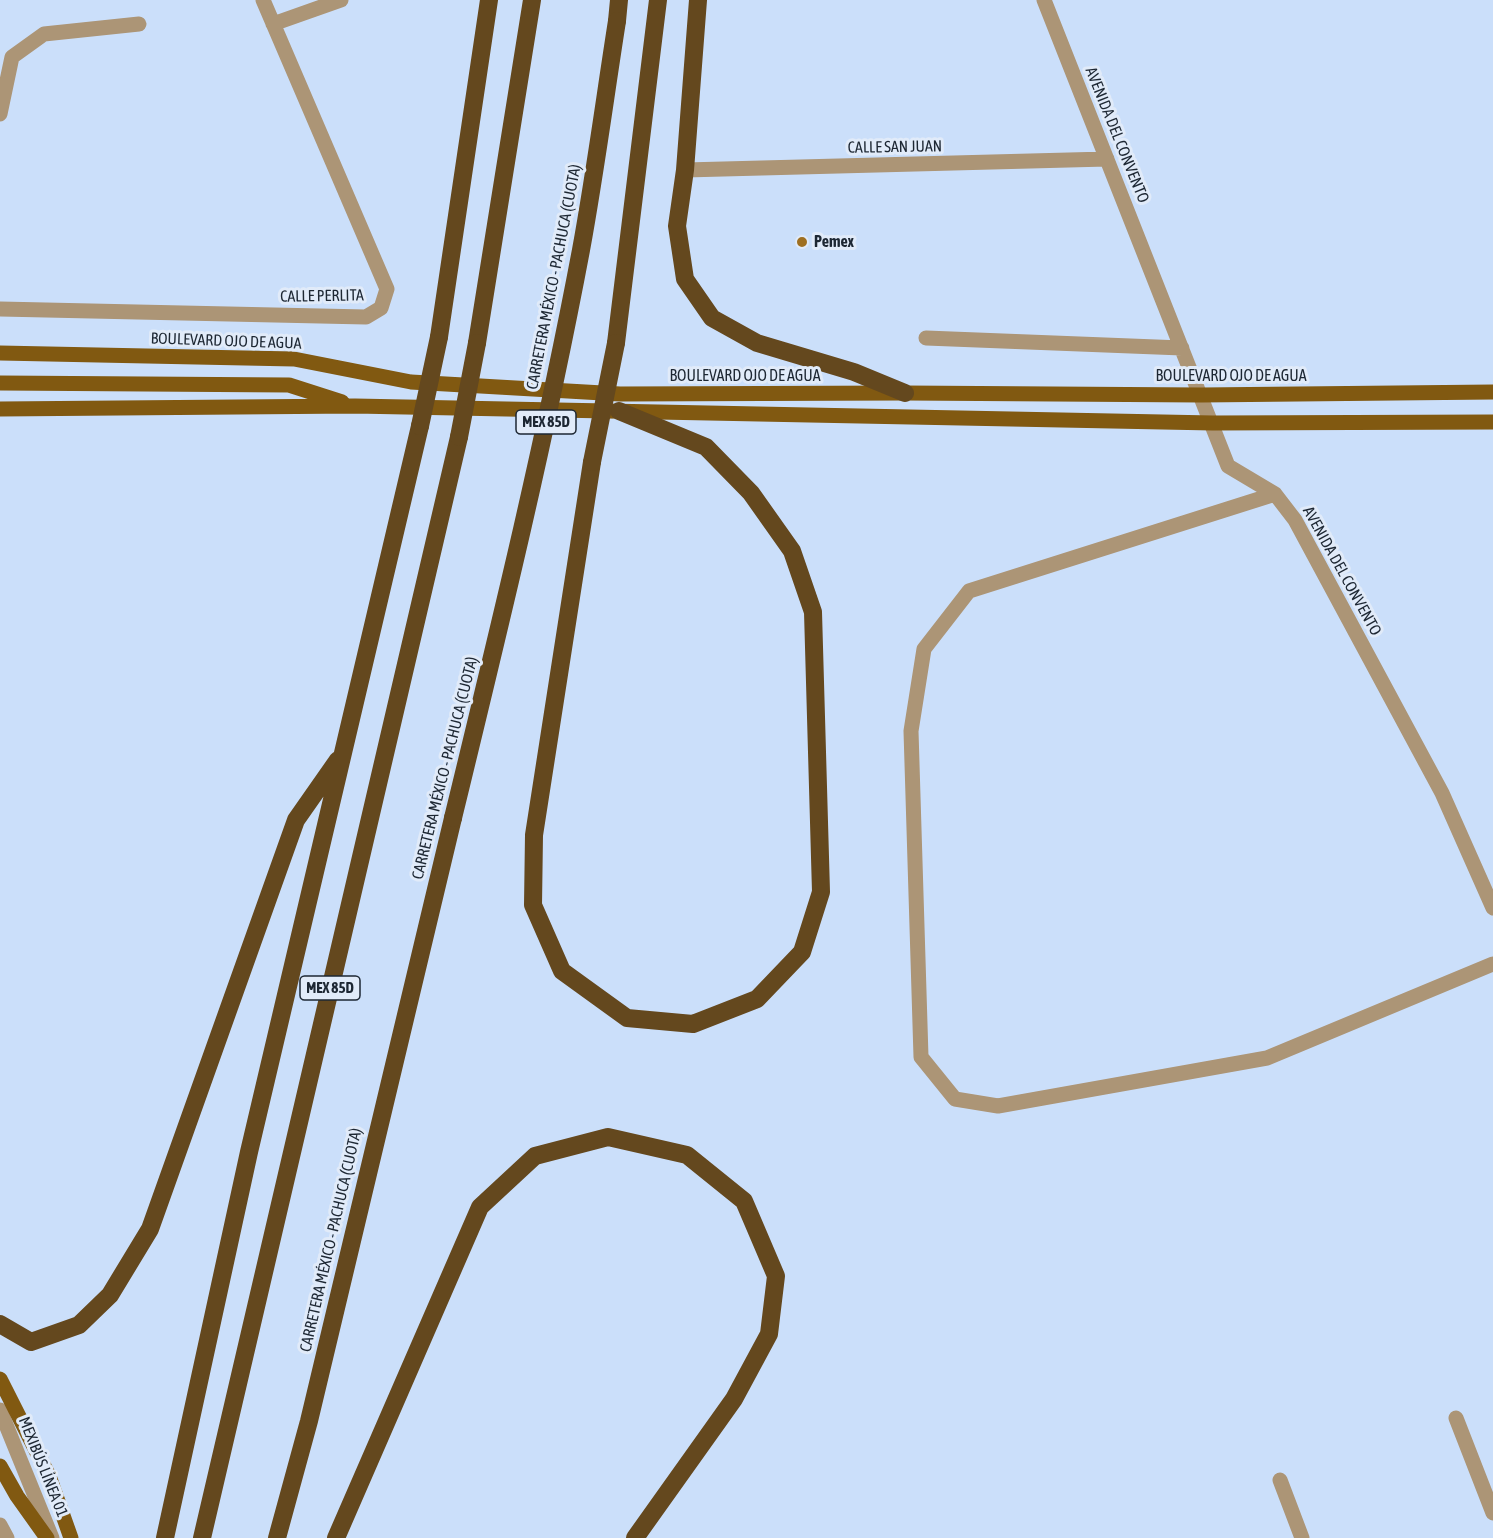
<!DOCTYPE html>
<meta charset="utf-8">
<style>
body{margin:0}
canvas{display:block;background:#cbdffa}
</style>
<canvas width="1493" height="1538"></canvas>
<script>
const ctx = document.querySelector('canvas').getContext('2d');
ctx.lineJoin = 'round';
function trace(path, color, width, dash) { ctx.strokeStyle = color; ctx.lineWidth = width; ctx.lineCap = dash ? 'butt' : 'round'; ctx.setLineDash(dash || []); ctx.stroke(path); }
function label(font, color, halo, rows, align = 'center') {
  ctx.font = font + ' "Asap Condensed",sans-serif'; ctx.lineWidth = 6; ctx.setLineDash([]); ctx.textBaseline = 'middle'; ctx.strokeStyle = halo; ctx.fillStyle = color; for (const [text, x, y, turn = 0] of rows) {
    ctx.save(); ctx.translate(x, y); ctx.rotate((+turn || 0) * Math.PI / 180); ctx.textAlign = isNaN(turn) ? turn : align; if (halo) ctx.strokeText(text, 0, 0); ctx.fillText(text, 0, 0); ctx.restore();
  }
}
trace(new Path2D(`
 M1044,0L1228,466L1275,494L1295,520L1442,793L1493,908
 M273,24L341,0
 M0,114L12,57L44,34L139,24
 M685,170L1107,159
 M0,309L366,317L381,308L387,289L263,0
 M926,338L1182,348
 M1275,494L969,591L924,649L911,731L921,1057L955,1099L998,1106L1267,1058L1493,964
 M0,1410L52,1538
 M1456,1418L1493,1513
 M1280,1480L1302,1538
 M0,1525L7,1538`), '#ac9576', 15);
trace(new Path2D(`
 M0,353L294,359L411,382L620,394L905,393L1201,395L1493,392
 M0,383L289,385L342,402
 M0,409L355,406L1213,423L1493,422
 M0,1379L49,1476L71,1538
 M0,1466L17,1496L47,1538`), '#815911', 15);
trace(new Path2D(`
 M698,0L685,170L677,226L685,279L712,318L757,343L854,372L905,393
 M617,21L619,0
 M439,337L489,0
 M477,343L532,0
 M616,343L658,0
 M592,462L534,835L533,905L562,971L627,1018L693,1024L757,999L802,952L821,892L813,612L792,551L751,493L706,447L619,411
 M0,1324L31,1342L79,1325L110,1295L150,1229L296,820L338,760
 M165,1538L249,1152L420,426
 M202,1538L459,437
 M277,1538L309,1421L453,818
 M336,1538L480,1207L535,1156L608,1137L687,1155L744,1201L776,1276L769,1334L734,1399L635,1538`), '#64481e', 18);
trace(new Path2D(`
 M420,426L439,337
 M459,437L477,343
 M592,462L616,343
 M453,818C499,629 545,441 581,250C595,174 605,97 617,21`), '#64481e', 18);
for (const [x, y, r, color] of [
 [802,242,6,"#9e6f21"]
]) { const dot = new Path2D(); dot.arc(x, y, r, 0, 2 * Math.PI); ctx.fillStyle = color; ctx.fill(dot); trace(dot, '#e1ebf9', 2); }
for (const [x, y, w] of [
 [546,422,60],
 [330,988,60]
]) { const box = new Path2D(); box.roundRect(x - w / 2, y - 12, w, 24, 4.5); ctx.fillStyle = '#e1ebf9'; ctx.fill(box); trace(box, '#1d2733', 1.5); }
label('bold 15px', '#1d2733', null, [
 ["MEX 85D",546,422],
 ["MEX 85D",330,988]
]);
label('16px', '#1d2733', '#e1ebf9', [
 ["AVENIDA DEL CONVENTO",1117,135,68],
 ["CALLE SAN JUAN",895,147,-1],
 ["CARRETERA MÉXICO - PACHUCA (CUOTA)",554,277,-79],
 ["CALLE PERLITA",322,296,-1],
 ["BOULEVARD OJO DE AGUA",226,341,2],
 ["BOULEVARD OJO DE AGUA",745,376],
 ["BOULEVARD OJO DE AGUA",1231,376],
 ["AVENIDA DEL CONVENTO",1342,571,61],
 ["CARRETERA MÉXICO - PACHUCA (CUOTA)",445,768,-76],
 ["CARRETERA MÉXICO - PACHUCA (CUOTA)",331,1240,-77],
 ["MEXIBÚS LÍNEA 01",43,1467,68]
]);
label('bold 16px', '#1d2733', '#e1ebf9', [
 ["Pemex",814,242]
], 'left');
</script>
